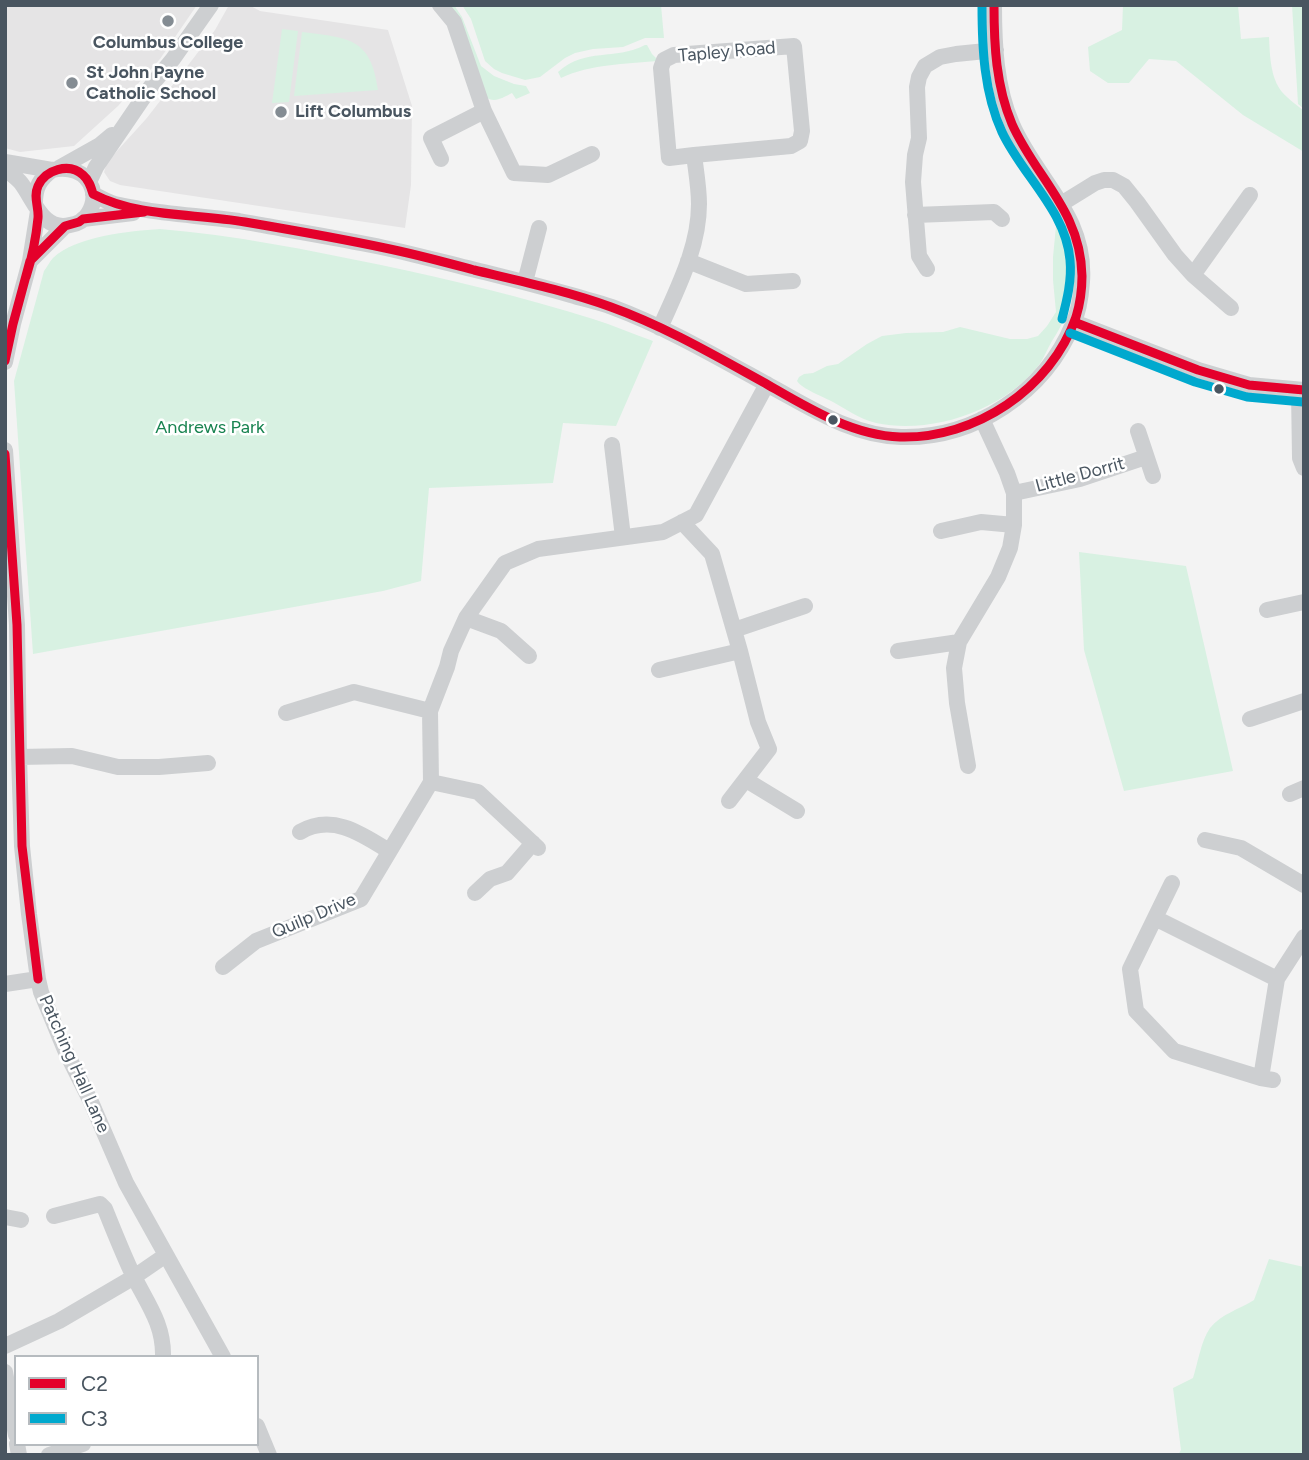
<!DOCTYPE html>
<style>
body{margin:0}
#map{position:relative;width:1309px;height:1460px;overflow:hidden;background:#f3f3f3;font-family:Figtree,sans-serif}
canvas{display:block}
.frame{position:absolute;inset:0;border:7px solid #495560;pointer-events:none}
.legend{position:absolute;left:14px;top:1355px;width:245px;height:91px;box-sizing:border-box;background:#fff;border:2px solid #b6bbbf;margin:0;padding:9px 12px;list-style:none;font-size:21px;color:#495560}
.legend li{display:flex;align-items:center;gap:14px;height:35px}
.legend b{width:35px;border:2px solid #b6bbbf}
</style>
<div id="map">
<canvas width="1309" height="1460"></canvas>
<div class="frame"></div>
<ul class="legend">
<li><b style="height:9px;background:#e4002b"></b>C2</li>
<li><b style="height:9px;background:#00a9ce"></b>C3</li>
</ul>
</div>
<script>
const ctx = document.querySelector('canvas').getContext('2d');
ctx.lineJoin = 'round';
function fillPath(path, color) { ctx.fillStyle = color; ctx.fill(path, 'evenodd'); }
function trace(path, color, width, dash) { ctx.strokeStyle = color; ctx.lineWidth = width; ctx.lineCap = dash ? 'butt' : 'round'; ctx.setLineDash(dash || []); ctx.stroke(path); }
function label(font, color, halo, rows, align = 'center') {
  ctx.font = font + ' Figtree,sans-serif'; ctx.lineWidth = 5; ctx.setLineDash([]); ctx.textBaseline = 'middle'; ctx.strokeStyle = halo; ctx.fillStyle = color; for (const [text, x, y, turn = 0] of rows) {
    ctx.save(); ctx.translate(x, y); ctx.rotate((+turn || 0) * Math.PI / 180); ctx.textAlign = isNaN(turn) ? turn : align; if (halo) ctx.strokeText(text, 0, 0); ctx.fillText(text, 0, 0); ctx.restore();
  }
}
fillPath(new Path2D(`
 M5,5H197L160,59L118,106L74,146L20,152L5,148Z
 M229,5H249L260,11L388,30L412,106L411,185L405,228L120,185L110,181L104,172L107,162L146,119L189,64L215,30Z`), '#e5e4e5');
fillPath(new Path2D(`
 M448,5H454L462,17L481,66L494,76L514,84L526,86L530,93L516,99L512,93C502,98 494,104 484,96Z
 M462,5H661L664,38H645L623,47L593,49L575,53L565,58L540,77L525,80L502,73L494,69L485,61L471,19Z
 M1123,5H1238L1241,39L1269,37C1270,55 1270,77 1282,92C1288,99 1297,105 1304,111V152L1243,115L1176,61L1149,59L1129,83H1108L1090,71L1088,47L1122,30Z
 M1292,5H1304V109L1298,104Z
 M282,29L298,31L289,102L272,103Z
 M302,32C348,38 371,37 378,90L294,96Z
 M645,45H647L652,54L658,60L657,61C625,64 591,64 561,78L558,72C586,47 614,61 645,45Z
 M1057,216H1059C1083,258 1078,302 1052,341C1047,349 1044,358 1039,365C1004,410 932,435 876,423C860,419 847,410 833,402C824,397 802,389 797,381L799,377L804,374L813,373L827,366L838,364L867,344L882,336L906,333L943,332L960,327L1010,339H1027L1038,336L1047,326L1056,312L1053,280V257Z
 M160,229C234,235 308,250 381,265C453,280 523,297 593,319C613,325 633,334 653,341L616,426L563,423L553,483L429,488L421,581L383,591L33,654L14,381L44,271C47,267 50,261 53,258C76,236 130,231 160,229Z
 M1079,552L1186,566L1233,771L1124,791L1084,650Z
 M1269,1259L1304,1267V1455H1178L1181,1450L1173,1388L1193,1378C1198,1362 1201,1341 1210,1328C1221,1314 1240,1309 1254,1300Z`), '#d8f1e2');
trace(new Path2D(`
 M440,5L454,22L484,111L514,173L548,175L592,154
 M441,159L431,138L484,111
 M5,162L52,170C68,166 86,171 92,188C95,197 93,206 88,214C84,220 78,224 70,225C43,232 34,200 21,183C17,178 11,174 5,169
 M59,168L100,145L112,135
 M89,182L96,167L154,82L173,59L211,5
 M93,194C99,197 106,201 112,203C121,206 131,207 140,209C173,215 206,216 239,221C283,229 327,236 371,245C411,253 449,264 488,273C516,280 543,287 571,295C584,299 598,302 612,307C666,327 719,358 770,386C811,408 852,436 901,437C975,439 1045,392 1073,324C1079,311 1081,296 1082,282C1087,215 1036,180 1012,124C996,87 994,45 994,5
 M35,203C35,187 40,179 52,170
 M1061,204L1095,183L1104,180H1113L1124,186L1137,202L1175,255L1193,275L1250,195
 M915,215L994,212L1002,219
 M83,219L133,213
 M30,261L65,226
 M688,261L746,284L793,281
 M927,269L919,256L913,182L915,155L919,138L917,87L919,77L925,66L940,57L956,54L996,50
 M1193,275L1231,308
 M525,282L539,228
 M1074,322L1198,370L1249,385L1304,390
 M660,328C677,289 699,248 699,204C699,188 696,171 694,155L669,158L661,68L664,60L674,55L794,46L802,131L800,141L791,146L694,155
 M5,362L13,324L30,261L38,211
 M1299,391L1300,458L1304,468
 M1138,431L1153,476
 M612,445L623,537
 M5,450L17,625L19,757L22,846L29,914L38,979L41,992L65,1050L91,1102L126,1183L223,1357
 M1014,493L1080,479L1146,457
 M682,522L712,554L740,651L758,722L769,749L729,801
 M941,531L981,522L1014,525
 M1267,610L1304,602
 M466,618L501,631L529,656
 M734,630L805,606
 M898,651L959,642
 M659,670L740,651
 M286,713L354,692L430,711
 M1250,719L1304,701
 M19,757L72,756L118,767H159L208,763
 M968,766L957,703L954,668L959,642L998,577L1010,548L1014,525V493L1007,473L982,419
 M746,780L797,811
 M431,782L478,792L538,848
 M1290,794L1304,788
 M300,832C332,813 362,834 389,851
 M1205,840L1241,848L1304,885
 M1172,883L1130,969L1136,1011L1174,1051L1261,1078L1273,1080
 M475,893L490,879L507,873L533,843
 M1155,918L1277,979
 M223,967L256,941L361,899L431,782L430,711L447,667L451,651L466,618L505,563L538,549L663,532L696,515L767,384
 M5,984L38,979
 M1261,1078L1277,979L1304,937
 M54,1216L100,1204L105,1209C114,1231 123,1254 133,1275C147,1303 164,1324 163,1357
 M5,1217L21,1220
 M5,1346L59,1321L134,1277L166,1255
 M5,1372L16,1435
 M257,1426L269,1455
 M17,1444L19,1455
 M49,1455L83,1444`), '#cdcfd1', 16);
trace(new Path2D(`
 M93,194C139,218 195,213 245,222C292,230 338,238 385,248C415,254 444,262 474,270C520,281 567,291 611,307C664,326 714,355 763,382C805,406 850,435 900,437C975,439 1051,389 1076,317C1080,304 1082,290 1082,276C1081,211 1036,178 1012,124C996,86 994,45 994,5
 M26,277C32,258 36,238 38,218C39,207 33,197 38,186C45,170 69,162 83,175C89,180 91,187 93,194
 M1074,322L1198,370L1249,385L1304,390
 M5,361L13,324L30,261L65,226L79,222L83,219L144,212
 M5,454L17,625L22,846L38,979`), '#e4002b', 9);
trace(new Path2D(`
 M982,5C982,48 984,93 1002,132C1022,175 1066,211 1070,260C1072,280 1067,300 1062,319
 M1070,333L1195,382L1247,397L1303,402`), '#00a9ce', 9);
for (const [x, y, r, color] of [
 [168,21,7,"#848c93"],
 [72,83,7,"#848c93"],
 [281,112,7,"#848c93"],
 [1219,389,6,"#495560"],
 [833,420,6,"#495560"]
]) { const dot = new Path2D(); dot.arc(x, y, r, 0, 2 * Math.PI); ctx.fillStyle = color; ctx.fill(dot); trace(dot, '#fff', 2.5); }
label('bold 18px', '#495560', '#fff', [
 ["Columbus College",168,43,"center"],
 ["St John Payne",86,73],
 ["Catholic School",86,94],
 ["Lift Columbus",295,112]
], 'left');
label('18px', '#495560', '#fff', [
 ["Tapley Road",727,52,-5],
 ["Little Dorrit",1080,475,-15],
 ["Quilp Drive",314,916,-23],
 ["Patching Hall Lane",74,1064,66]
]);
label('18px', '#188350', '#fff', [
 ["Andrews Park",210,428]
]);
</script>
